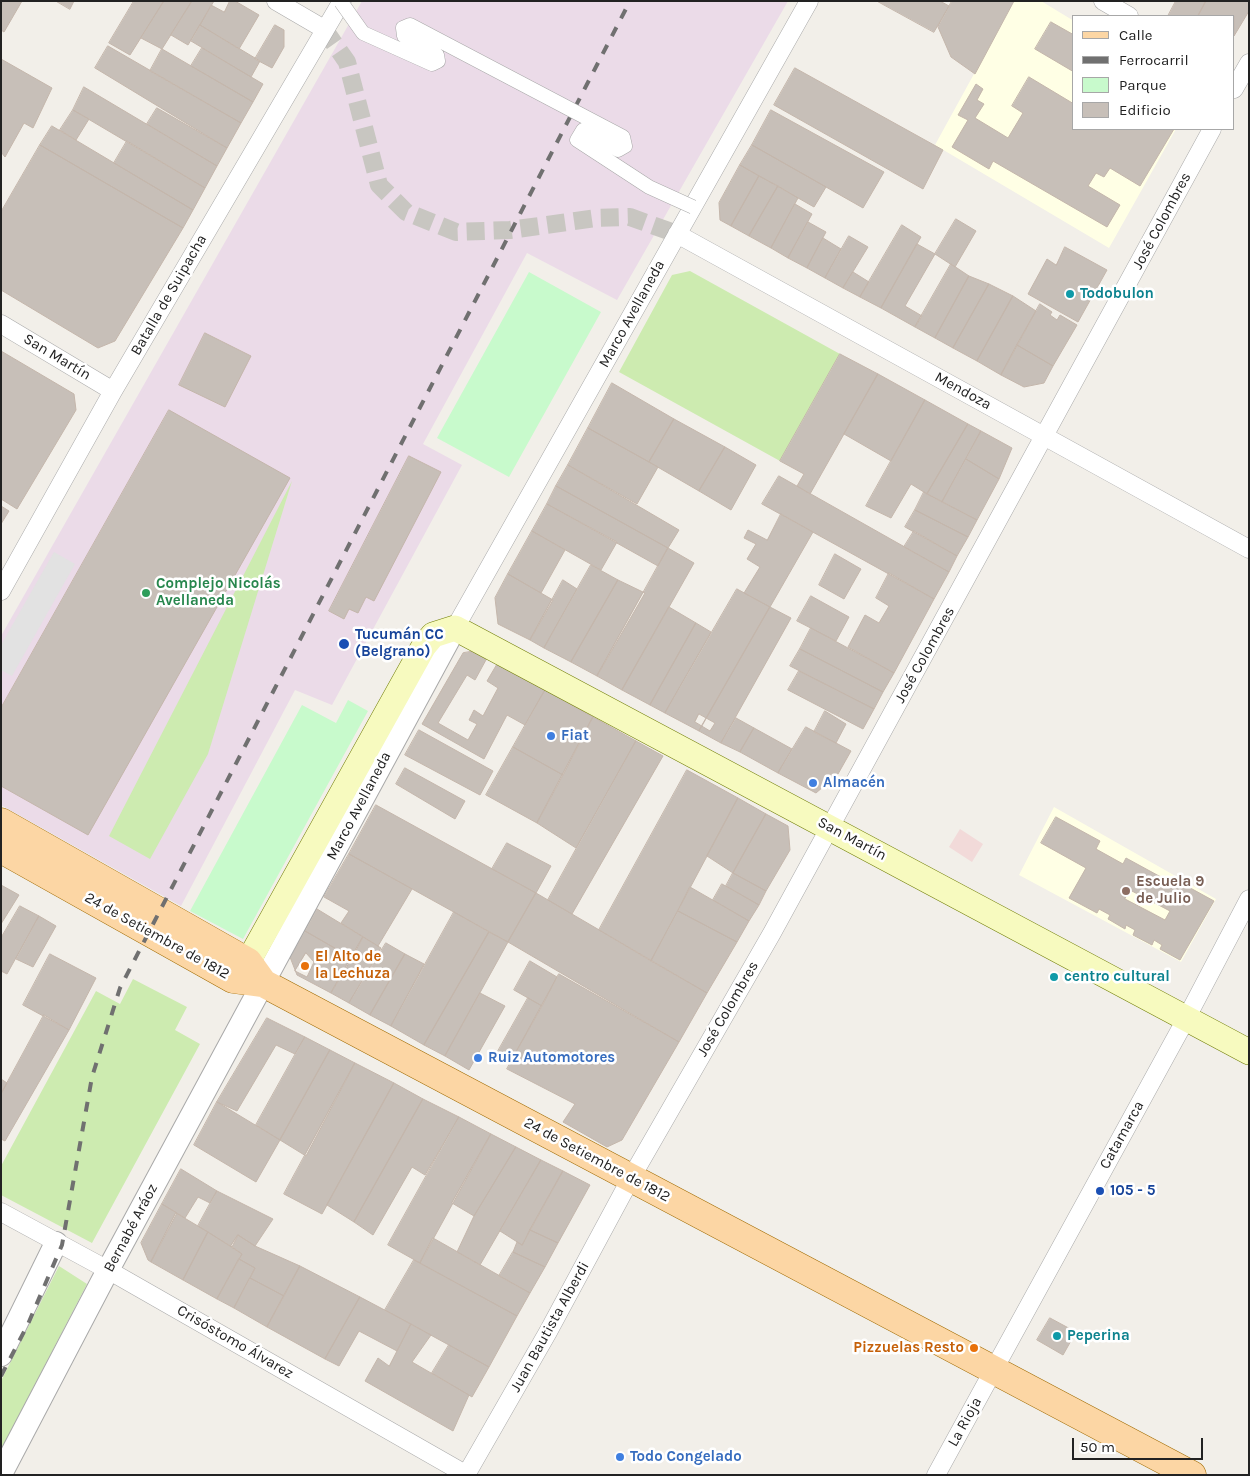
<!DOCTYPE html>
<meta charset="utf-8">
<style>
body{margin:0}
#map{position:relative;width:1250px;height:1476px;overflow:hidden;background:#f2efe9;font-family:Karla,sans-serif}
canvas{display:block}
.frame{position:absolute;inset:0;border:2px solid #222;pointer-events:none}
.legend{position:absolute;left:1072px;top:15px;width:162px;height:115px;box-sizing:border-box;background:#fff;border:1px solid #a7a7a7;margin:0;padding:6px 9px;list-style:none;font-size:15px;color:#222}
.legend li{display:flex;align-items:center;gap:10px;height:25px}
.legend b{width:25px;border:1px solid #a7a7a7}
.scale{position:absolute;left:1072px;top:1438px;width:131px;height:22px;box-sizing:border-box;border:2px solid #222;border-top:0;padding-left:6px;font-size:15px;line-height:18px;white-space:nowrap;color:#222;-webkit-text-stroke:4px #fff;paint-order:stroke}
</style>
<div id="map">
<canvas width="1250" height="1476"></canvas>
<div class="frame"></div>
<ul class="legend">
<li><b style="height:6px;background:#fcd6a4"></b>Calle</li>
<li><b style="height:6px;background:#707070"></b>Ferrocarril</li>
<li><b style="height:14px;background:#c8facc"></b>Parque</li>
<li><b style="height:14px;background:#c7bfb8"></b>Edificio</li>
</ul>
<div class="scale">50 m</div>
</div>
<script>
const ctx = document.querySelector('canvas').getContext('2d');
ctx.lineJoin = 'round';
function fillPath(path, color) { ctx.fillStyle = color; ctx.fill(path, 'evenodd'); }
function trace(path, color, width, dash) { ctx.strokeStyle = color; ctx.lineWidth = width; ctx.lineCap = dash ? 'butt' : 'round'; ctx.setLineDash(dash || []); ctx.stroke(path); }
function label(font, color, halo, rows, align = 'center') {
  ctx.font = font + ' Karla,sans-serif'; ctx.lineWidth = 5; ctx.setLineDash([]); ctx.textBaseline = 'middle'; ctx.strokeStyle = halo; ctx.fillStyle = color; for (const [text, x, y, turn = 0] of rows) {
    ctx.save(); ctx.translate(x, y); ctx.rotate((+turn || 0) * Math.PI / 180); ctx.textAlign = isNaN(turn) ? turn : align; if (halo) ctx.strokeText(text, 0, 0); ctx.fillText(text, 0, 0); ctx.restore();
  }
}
fillPath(new Path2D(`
 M960,829L983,844L972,862L949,847Z`), '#f2dad9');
fillPath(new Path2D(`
 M362,1H788L617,300L527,253L423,444L462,465L332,705L295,690L181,906L1,805V636Z`), '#ebdbe8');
fillPath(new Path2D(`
 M1014,1H1041L1074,21V129H1176L1109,248L935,145Z
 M1054,807L1216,899L1181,962L1019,875Z`), '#ffffe5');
fillPath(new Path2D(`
 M690,271L840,354L780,461L619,372L672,275Z
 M292,481L208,754L150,859L109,836Z
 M133,979L187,1007L175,1030L200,1044L92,1243L1,1195V1166L96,991L120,1004Z
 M59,1266L87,1284L1,1450V1381Z`), '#cdebb0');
fillPath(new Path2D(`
 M529,272L601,312L509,477L437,438Z
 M348,700L368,711L243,939L190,911L302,705L336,723Z`), '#c8facc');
fillPath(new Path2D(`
 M54,552L75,564L12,676L1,670V645Z`), '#e2e2e2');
const building = new Path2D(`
 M1,1H22L4,32L1,30Z
 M56,1H74L70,9Z
 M134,1H164L130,55L109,43Z
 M164,1H192L162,49L141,38Z
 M192,1H214L188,45L171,35Z
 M230,1H235L259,15L239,49L200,25L211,5L224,12Z
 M877,1H940L949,6L934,32Z
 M952,1H1014L975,74L951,57L938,27Z
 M1176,1H1206L1198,16H1168Z
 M1206,1H1249V11L1234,36V16H1198Z
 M1051,22L1074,35V72L1035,49Z
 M200,25L260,61L251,77L191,41Z
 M275,25L284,30V47L272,68L255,59Z
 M108,46L241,123L227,148L95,68Z
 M202,48L263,84L253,102L191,66Z
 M162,49L253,102L241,123L150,71Z
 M1,59L52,88L33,128L24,123L5,157L1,152Z
 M795,68L943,150L923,189L774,105Z
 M1029,77L1074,104V129H1174L1140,186L1110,168L1104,177L1096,173L1088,186L1120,205L1107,227L993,161L989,169L952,147L968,120L958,115L976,84L983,89L977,100L984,104L975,118L1008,138L1023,113L1012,106Z
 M84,87L217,166L205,188L73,110Z
 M157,108L227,148L217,166L147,124Z
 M73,110L89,119L76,140L60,130Z
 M771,110L884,172L863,208L752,145Z
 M52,126L193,210L183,228L40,145Z
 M127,141L205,188L193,210L114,163Z
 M40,145L183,228L115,341L98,348L1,290V212Z
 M752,145L826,187L814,207L740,165Z
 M740,165L759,176L731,226L720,220L719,203Z
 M759,176L778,186L749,236L731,226Z
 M778,186L798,198L771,248L749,236Z
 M795,204L812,214L788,258L771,248Z
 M956,219L976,231L955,267L935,254Z
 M808,222L826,232L807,268L788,258Z
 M902,225L921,237L881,308L860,297Z
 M849,236L868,247L843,288L825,278Z
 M823,238L841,249L825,278L807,268Z
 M917,244L935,254L905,306L922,316L915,327L881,308Z
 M1065,247L1107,270L1078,322L1028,294L1047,259L1056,265Z
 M951,264L969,276L935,338L915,327Z
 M853,272L869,282L860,297L843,288Z
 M969,276L989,284L953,348L935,338Z
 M989,284L1013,296L977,361L953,348Z
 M1013,296L1036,311L1001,375L977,361Z
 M1040,304L1052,312L1050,315L1057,320L1060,315L1077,325L1053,366L1017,345Z
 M205,333L251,356L225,407L179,385Z
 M1017,345L1053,366L1044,383L1024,387L1001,375Z
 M1,351L74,394L76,410L17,509L1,499Z
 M840,354L878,374L810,494L797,486L804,474L780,461Z
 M878,374L925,400L891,461L844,434Z
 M612,383L674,419L649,462L588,428Z
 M925,400L968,424L927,494L911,484L891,518L866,506Z
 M169,410L290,478L88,835L1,786V708Z
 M674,419L725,447L699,491L649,462Z
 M968,424L981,431L942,502L927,494Z
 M588,428L658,467L637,504L568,465Z
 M981,431L1012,448L999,479L966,459Z
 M725,447L756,465L731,510L699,491Z
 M409,456L441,472L374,601L366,597L358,613L349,609L344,619L329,611Z
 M966,459L999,479L977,520L942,502Z
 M568,465L679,530L668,548L556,486Z
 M779,476L949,572L934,599L762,504Z
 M556,486L668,548L658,566L547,504Z
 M924,492L977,520L968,537L915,510Z
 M547,504L617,542L601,570L532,531Z
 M1,506L9,511L1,524Z
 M915,510L968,537L957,556L905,527Z
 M781,514L813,532L770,607L744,593L760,567L747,559L756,544L744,538L748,530L767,540Z
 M532,531L565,550L541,593L508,574Z
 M914,531L957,556L949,572L904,547Z
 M668,548L694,563L622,690L597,676Z
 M835,554L861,569L844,599L819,585Z
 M591,565L618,580L571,662L544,648Z
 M889,573L934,599L894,673L848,647L865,615L879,623L889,606L876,598Z
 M508,574L553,600L530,640L498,624L495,598Z
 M563,580L577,589L544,648L530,640Z
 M618,580L645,593L597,676L571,662Z
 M737,589L770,607L699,731L665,713Z
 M811,596L849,617L836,641L797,621Z
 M669,607L696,623L650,705L622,690Z
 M770,607L791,618L721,743L699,731Z
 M696,623L711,632L665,713L650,705Z
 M811,628L894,673L883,692L800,649Z
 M800,649L883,692L874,709L790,666Z
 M475,651L487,658L475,680L467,675L438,723L468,740L477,724L469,720L474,710L483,716L498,688L487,681L497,664L545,690L525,725L507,715L484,759L422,724L463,653Z
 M799,671L874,709L863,729L788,690Z
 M545,690L593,717L563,775L513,747Z
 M825,711L846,724L836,743L814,732Z
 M699,714L715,723L710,731L695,722Z
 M593,717L636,741L576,848L537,823Z
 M736,718L754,728L740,752L721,743Z
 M806,727L851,751L838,774L816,793L778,773Z
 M754,728L792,749L778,773L740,752Z
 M419,730L493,771L480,795L405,755Z
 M636,741L663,756L572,914L548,900Z
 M513,747L563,775L537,823L486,795Z
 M405,768L465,801L455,819L396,784Z
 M687,770L738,798L651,961L599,930Z
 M811,778L816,779L813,788L808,785Z
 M738,798L766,814L733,873L707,856Z
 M376,805L536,893L508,942L349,854Z
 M766,814L788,826L790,850L766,891L733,873Z
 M1056,817L1100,841L1096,849L1123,864L1126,858L1181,888L1183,884L1214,901L1180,960L1160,949L1162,945L1154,940L1152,945L1133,935L1135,930L1126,925L1125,929L1108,919L1110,915L1099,909L1097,913L1069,898L1086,868L1041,843ZM1130,890L1170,911L1165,920L1125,899Z
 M507,843L551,866L536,893L492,869Z
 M349,854L412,889L378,946L341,923L349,911L324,897Z
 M733,873L766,891L759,905L726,886Z
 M722,884L759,905L749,921L713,900Z
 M1,885L19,895L1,924Z
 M690,887L749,921L737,942L678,911Z
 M536,893L707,993L679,1042L508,942Z
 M20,906L39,916L7,974L1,971V938Z
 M317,909L363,937L352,958L305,931Z
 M678,911L737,942L707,993L651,961Z
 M454,912L489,932L424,1045L391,1026Z
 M39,916L56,926L33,967L16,959Z
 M305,931L352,958L331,993L297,975L290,957Z
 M489,932L508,942L445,1056L424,1045Z
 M363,937L381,948L349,1003L331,993Z
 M386,943L405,954L370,1015L349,1003Z
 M306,953L314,962L307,977L295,971Z
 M50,954L96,978L69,1030L23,1005Z
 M405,954L424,964L391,1026L370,1015Z
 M530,961L557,977L542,1006L514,990Z
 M559,974L679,1042L622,1140L607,1147L563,1122L575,1104L507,1069Z
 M480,993L505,1006L469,1070L445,1056Z
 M528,998L542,1006L511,1061L497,1053Z
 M44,1015L69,1030L5,1141L1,1139V1094Z
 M267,1018L305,1037L295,1054L276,1045L237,1111L217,1102Z
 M305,1037L330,1050L280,1140L256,1125Z
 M330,1050L355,1063L306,1156L280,1140Z
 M355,1063L394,1083L322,1214L284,1194Z
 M1,1079L7,1083L1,1094Z
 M394,1083L423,1099L354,1222L327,1205Z
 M423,1099L459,1117L425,1175L412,1167L373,1235L354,1222Z
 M217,1102L280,1140L256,1182L194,1145Z
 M459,1117L491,1134L420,1263L388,1245Z
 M491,1134L516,1147L474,1216L452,1203Z
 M516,1147L541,1160L480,1265L457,1252L474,1216Z
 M541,1160L563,1171L522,1245L500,1231Z
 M181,1169L217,1191L210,1203L198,1197L185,1218L162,1204Z
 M563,1171L590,1185L558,1243L530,1230Z
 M217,1191L273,1219L255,1246L238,1235L232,1247L198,1226Z
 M162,1204L177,1213L151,1262L148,1260L141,1243Z
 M176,1213L208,1232L183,1280L151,1262Z
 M530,1230L558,1243L545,1267L513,1252L517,1242L522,1245Z
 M208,1232L242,1254L217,1299L183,1280Z
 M238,1235L255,1246L300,1266L284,1296L250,1278L255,1268L239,1259L242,1254L231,1246Z
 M433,1238L530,1293L517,1316L420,1263Z
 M513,1252L545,1267L530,1293L499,1276Z
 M239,1259L255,1268L234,1308L217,1299Z
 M414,1260L517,1316L489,1367L385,1310Z
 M300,1266L360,1297L325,1359L267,1327Z
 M250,1278L284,1296L267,1327L234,1308Z
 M360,1297L411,1324L397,1351L359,1331L339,1366L325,1359Z
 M1050,1318L1076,1332L1063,1355L1037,1340Z
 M411,1324L431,1335L412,1362L469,1395L453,1431L365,1381L378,1358L389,1366Z
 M449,1345L489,1367L472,1397L432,1373Z`);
fillPath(building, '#c7bfb8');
trace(building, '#c4b6ab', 1);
trace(new Path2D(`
 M324,29L347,62L379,185L406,212L456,232L510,230L596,218L630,217L677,234`), '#c8c6c1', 18, [18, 9]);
const minor = new Path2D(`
 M276,1L324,29
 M1103,1L1129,16
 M1234,89L1249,63
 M677,234L1249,549
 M1,324L113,391
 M1,591L113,391L342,1
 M455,628L809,1
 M1,1212L108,1270L467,1475
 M466,1475L548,1332L631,1178L772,933L1212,129
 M936,1475L1186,1019L1249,899`);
const tertiary = new Path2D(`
 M1,1355L56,1243
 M1,1474L108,1270L455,628`);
const secondary = new Path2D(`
 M248,962L424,646L433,635L455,628L1249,1052`);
const primary = new Path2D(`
 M1,822L248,962L263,983
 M1,849L233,979L263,983L1192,1475`);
trace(minor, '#a9a9a9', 19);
trace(tertiary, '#a9a9a9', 24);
trace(secondary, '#707d05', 26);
trace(primary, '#a06b00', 29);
trace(minor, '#fff', 18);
trace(tertiary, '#fff', 22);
trace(secondary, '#f7fabf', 25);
trace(primary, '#fcd6a4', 28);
trace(new Path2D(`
 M1,1376L28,1324L62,1245L92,1077L120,988L630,1`), '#707070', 4, [10, 10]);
const pedestrianBridge = new Path2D(`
 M341,2L363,33L432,64L438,61L437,55L404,36L403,28L410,25L623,137L625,146L618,150L583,130L577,140L649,187L693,207`);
trace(pedestrianBridge, '#a9a9a9', 15, []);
trace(pedestrianBridge, '#fff', 14);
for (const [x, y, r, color] of [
 [1070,294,5,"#0f9aa8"],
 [146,593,5,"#2e9e5b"],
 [344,644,6,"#1a4fb4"],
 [551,736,5,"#3f7fe0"],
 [813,783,5,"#3f7fe0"],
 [1126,891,5,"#8d6e63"],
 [305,966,5,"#e8710a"],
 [1054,977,5,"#0f9aa8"],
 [478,1058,5,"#3f7fe0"],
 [1100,1191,5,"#1a4fb4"],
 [1057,1336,5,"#0f9aa8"],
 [974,1348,5,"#e8710a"],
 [620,1457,5,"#3f7fe0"]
]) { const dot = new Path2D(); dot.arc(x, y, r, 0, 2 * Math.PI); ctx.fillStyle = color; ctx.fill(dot); trace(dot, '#fff', 2); }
label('15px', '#222', '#fff', [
 ["José Colombres",1162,221,-62],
 ["Batalla de Suipacha",169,295,-60],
 ["Marco Avellaneda",632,314,-61],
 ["San Martín",57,357,31],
 ["Mendoza",963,391,29],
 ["José Colombres",925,655,-61],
 ["Marco Avellaneda",359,806,-62],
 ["San Martín",852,839,28],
 ["24 de Setiembre de 1812",157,936,29],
 ["José Colombres",728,1009,-60],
 ["Catamarca",1122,1135,-61],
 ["24 de Setiembre de 1812",597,1160,28],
 ["Bernabé Aráoz",131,1228,-62],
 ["Juan Bautista Alberdi",550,1327,-61],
 ["Crisóstomo Álvarez",235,1342,30],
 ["La Rioja",965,1422,-61]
]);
label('bold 15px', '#0d838f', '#fff', [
 ["Todobulon",1080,294],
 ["centro cultural",1064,977],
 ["Peperina",1067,1336]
], 'left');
label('bold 15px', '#27864d', '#fff', [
 ["Complejo Nicolás",156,584],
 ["Avellaneda",156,601]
], 'left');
label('bold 15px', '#164399', '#fff', [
 ["Tucumán CC",355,635],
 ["(Belgrano)",355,652],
 ["105 - 5",1110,1191]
], 'left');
label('bold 15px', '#366cbe', '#fff', [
 ["Fiat",561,736],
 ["Almacén",823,783],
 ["Ruiz Automotores",488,1058],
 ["Todo Congelado",630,1457]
], 'left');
label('bold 15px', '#785e54', '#fff', [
 ["Escuela 9",1136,882],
 ["de Julio",1136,899]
], 'left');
label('bold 15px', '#c56008', '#fff', [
 ["El Alto de",315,957],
 ["la Lechuza",315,974],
 ["Pizzuelas Resto",964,1348,"right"]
], 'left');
</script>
